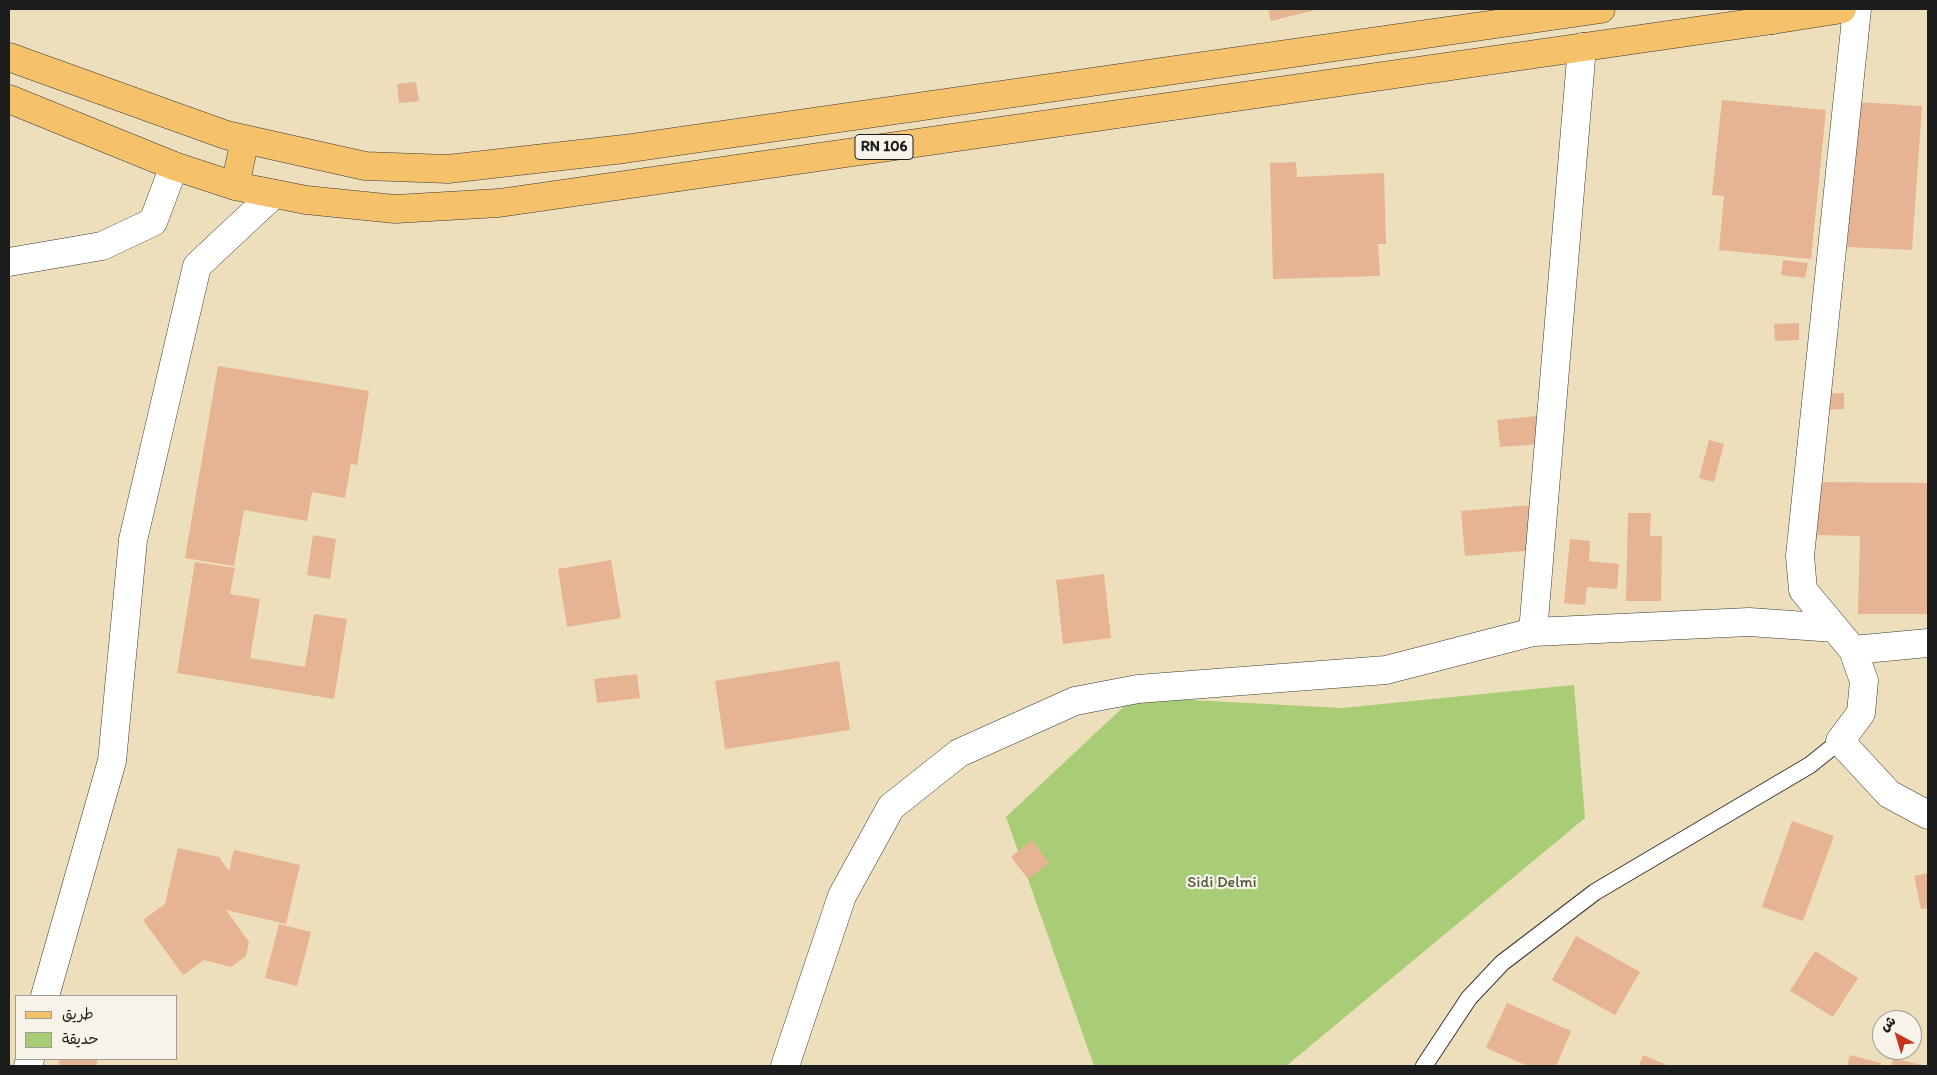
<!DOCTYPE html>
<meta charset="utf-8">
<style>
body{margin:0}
#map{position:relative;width:1937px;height:1075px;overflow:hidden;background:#eddebc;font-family:Itim,"Playpen Sans Arabic",sans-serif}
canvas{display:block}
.frame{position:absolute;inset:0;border:10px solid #1c1c1c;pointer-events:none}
.legend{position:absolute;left:15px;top:995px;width:162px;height:65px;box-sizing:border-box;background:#f7f3e8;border:1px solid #9f9d96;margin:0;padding:6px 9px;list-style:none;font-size:15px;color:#1c1c1c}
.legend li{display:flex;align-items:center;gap:10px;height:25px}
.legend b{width:25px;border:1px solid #9f9d96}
.north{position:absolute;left:1872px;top:1010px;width:50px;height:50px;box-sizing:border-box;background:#f7f3e8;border:1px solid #9f9d96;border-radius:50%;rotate:321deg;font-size:14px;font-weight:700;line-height:20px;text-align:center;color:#1c1c1c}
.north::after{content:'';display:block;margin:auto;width:18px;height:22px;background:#c8321e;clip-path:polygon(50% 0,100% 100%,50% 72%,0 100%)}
</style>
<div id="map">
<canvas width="1937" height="1075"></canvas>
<div class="frame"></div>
<ul class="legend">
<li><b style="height:6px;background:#f5c16b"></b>طريق</li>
<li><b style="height:14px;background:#a9cd76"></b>حديقة</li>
</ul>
<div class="north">ش</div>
</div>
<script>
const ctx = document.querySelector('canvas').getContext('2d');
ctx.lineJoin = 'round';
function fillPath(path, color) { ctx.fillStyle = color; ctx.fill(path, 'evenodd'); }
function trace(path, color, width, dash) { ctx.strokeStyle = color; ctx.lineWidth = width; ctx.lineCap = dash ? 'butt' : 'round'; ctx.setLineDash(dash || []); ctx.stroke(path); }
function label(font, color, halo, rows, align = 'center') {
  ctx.font = font + ' Itim,sans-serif'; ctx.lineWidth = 4.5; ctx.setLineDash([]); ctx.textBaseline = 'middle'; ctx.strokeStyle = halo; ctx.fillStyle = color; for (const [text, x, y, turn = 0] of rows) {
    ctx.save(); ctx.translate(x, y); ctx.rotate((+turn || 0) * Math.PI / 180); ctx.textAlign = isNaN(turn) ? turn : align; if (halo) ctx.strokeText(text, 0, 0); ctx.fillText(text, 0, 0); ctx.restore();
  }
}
fillPath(new Path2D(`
 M1574,685L1585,818L1286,1066H1094L1006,817L1134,697L1342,708Z`), '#a9cd76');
fillPath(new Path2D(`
 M1268,9H1319L1271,21Z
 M416,82L419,101L399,103L397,84Z
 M1722,100L1826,110L1811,259L1719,250L1724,196L1712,195Z
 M1857,102L1922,106L1912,250L1847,247Z
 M1296,162L1297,177L1384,173L1386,244H1378L1380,276L1273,279L1270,163Z
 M1783,260L1808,263L1805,278L1781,275Z
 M1799,323V340L1775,341L1774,324Z
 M218,366L369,391L357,465L351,464L345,498L312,492L307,521L244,510L234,566L185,558Z
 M1844,393V409L1827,410L1826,394Z
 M1537,416L1539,444L1500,447L1497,420Z
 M1709,440L1724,444L1714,482L1699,478Z
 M1816,482L1928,483V614H1858L1860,536L1815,535Z
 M1532,505L1536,550L1465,556L1461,511Z
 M1628,513H1651L1650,536H1662L1661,601H1626Z
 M313,535L336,539L330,579L307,575Z
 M1570,539L1590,541L1589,561L1619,564L1617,589L1587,587L1585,605L1564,603Z
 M611,560L621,618L567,627L558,569Z
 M195,562L235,568L230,594L260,599L250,658L305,667L314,614L347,619L334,699L177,673Z
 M1104,574L1111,638L1063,644L1056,580Z
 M839,661L850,730L725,749L715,681Z
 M637,674L640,698L597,703L594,679Z
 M1792,821L1834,836L1803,921L1762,907Z
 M1032,840L1049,863L1028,879L1011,857Z
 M178,848L219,857L229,871L234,850L300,865L286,924L226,910L249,942L246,956L231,967L204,960L183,975L143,920L165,904Z
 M1928,873V908L1921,909L1914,876Z
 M279,924L311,932L297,986L265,978Z
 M1576,936L1640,972L1615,1015L1552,980Z
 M1815,951L1858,978L1833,1017L1790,991Z
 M1507,1003L1571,1031L1556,1066H1528L1486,1048Z
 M1643,1055L1669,1066H1639Z
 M1850,1055L1881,1063V1066H1847Z
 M1893,1058L1926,1066H1891Z
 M60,1059H98L96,1066H58Z`), '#e7b493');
const service = new Path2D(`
 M1424,1066L1469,998L1502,963L1595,892L1810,765L1840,741`);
const minor = new Path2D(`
 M1857,9L1800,556L1803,590L1853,650L1864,681L1861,713L1840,741L1889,794L1928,815
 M9,262L102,246L153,222L174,166
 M1533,632L1582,47
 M1853,650L1928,643
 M45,996L112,761L133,540L197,266L274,194
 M28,1066L30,1059
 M785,1066L842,896L891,807L959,753L1075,701L1138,689L1386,670L1533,632L1749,622L1835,628`);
const primary = new Path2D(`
 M1772,20L1842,9`);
const trunk = new Path2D(`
 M9,57L226,135L365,166L448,169L624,149L1601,9
 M9,99L174,166L235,186L306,200L395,209L499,203L1772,20
 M235,186L245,139`);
trace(service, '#3b3934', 18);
trace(minor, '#3b3934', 29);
trace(primary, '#3b3934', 29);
trace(trunk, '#3b3934', 29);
trace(service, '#fff', 16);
trace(minor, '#fff', 28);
trace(primary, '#f5c16b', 28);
trace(trunk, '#f5c16b', 28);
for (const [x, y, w] of [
 [884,147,58]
]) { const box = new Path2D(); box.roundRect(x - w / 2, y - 12.5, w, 25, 4); ctx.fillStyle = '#f7f3e8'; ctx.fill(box); trace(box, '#1c1c1c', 1); }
label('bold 15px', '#1c1c1c', null, [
 ["RN 106",884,147]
]);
label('16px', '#4d5a3c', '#f7f3e8', [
 ["Sidi Delmi",1222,883]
]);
</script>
